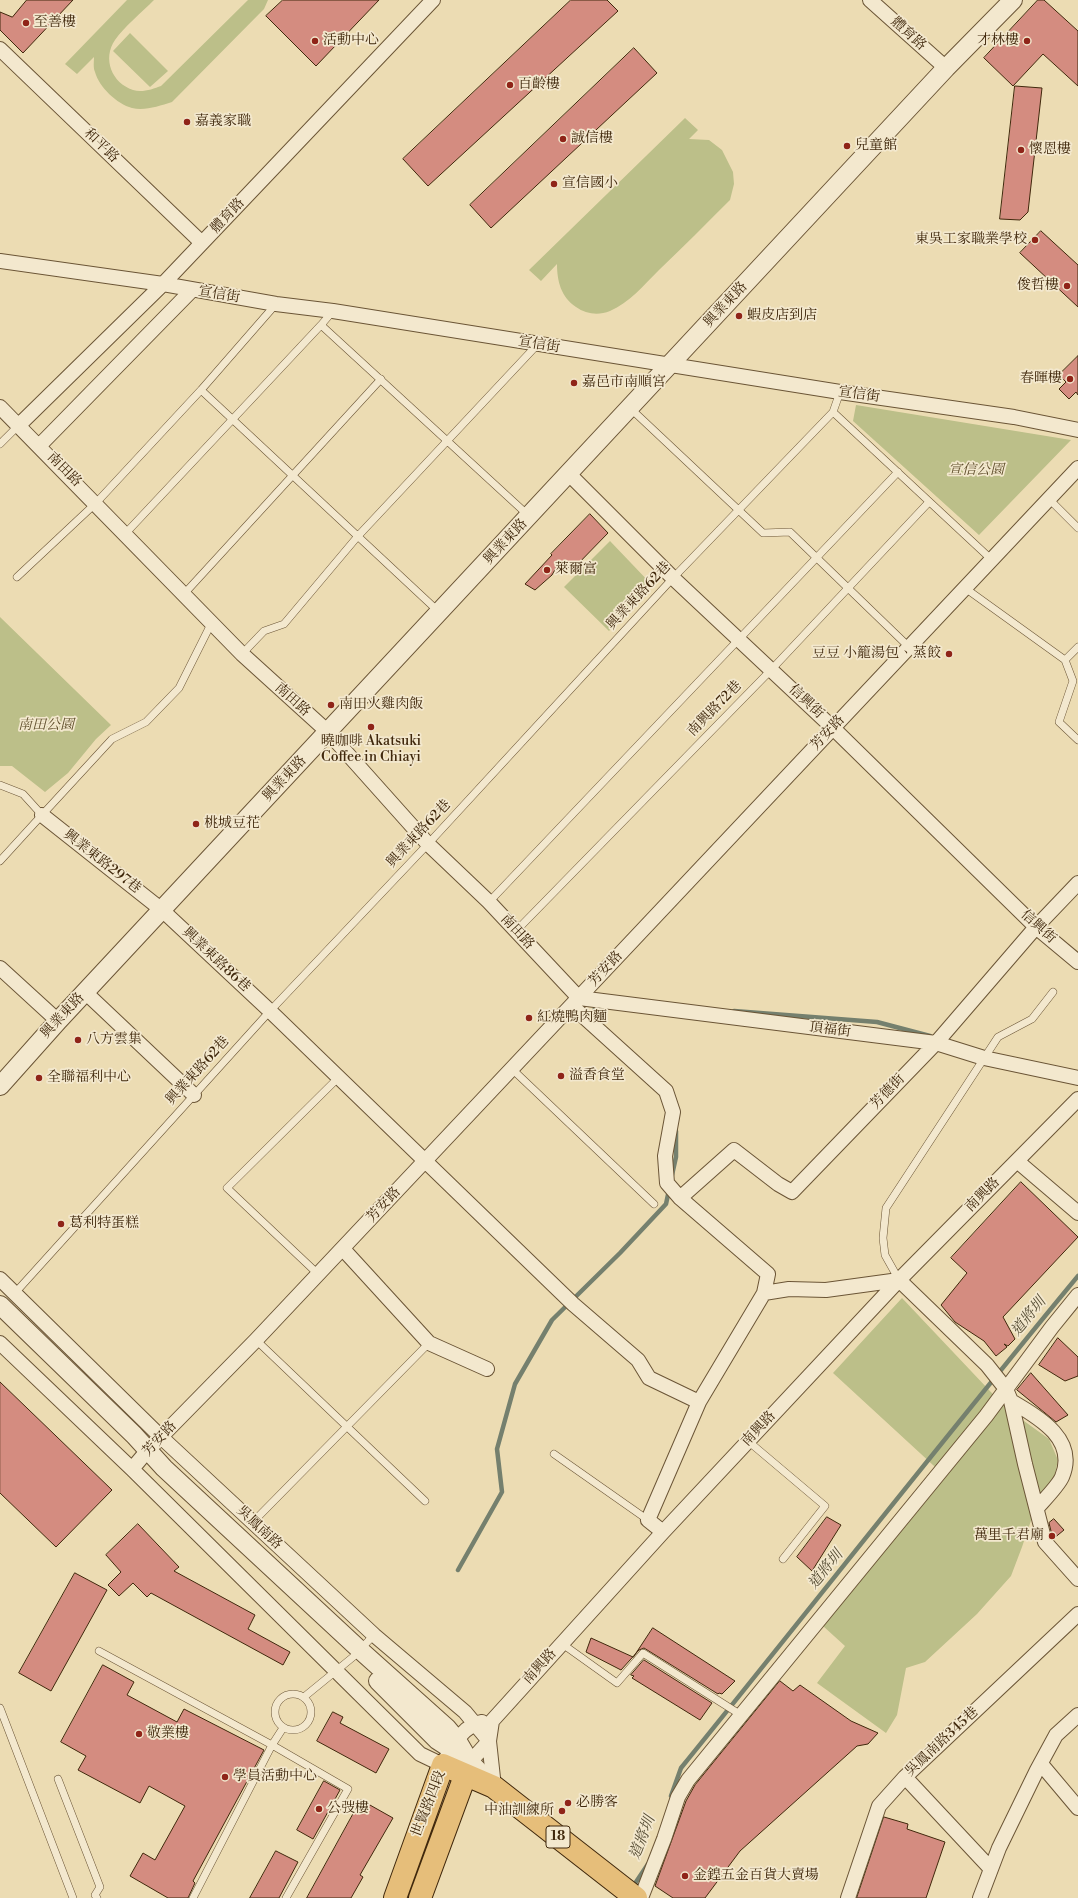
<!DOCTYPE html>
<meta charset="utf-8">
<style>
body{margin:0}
canvas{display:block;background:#ecdcb3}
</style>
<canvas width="1078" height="1898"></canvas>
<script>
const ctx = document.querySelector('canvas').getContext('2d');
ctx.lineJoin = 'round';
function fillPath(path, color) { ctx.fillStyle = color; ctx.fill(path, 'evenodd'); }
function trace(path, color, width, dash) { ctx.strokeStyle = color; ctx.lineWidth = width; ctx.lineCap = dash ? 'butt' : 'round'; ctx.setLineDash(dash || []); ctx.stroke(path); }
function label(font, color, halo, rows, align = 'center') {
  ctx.font = font + ' "Libre Bodoni","Noto Serif TC",serif'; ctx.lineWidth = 3.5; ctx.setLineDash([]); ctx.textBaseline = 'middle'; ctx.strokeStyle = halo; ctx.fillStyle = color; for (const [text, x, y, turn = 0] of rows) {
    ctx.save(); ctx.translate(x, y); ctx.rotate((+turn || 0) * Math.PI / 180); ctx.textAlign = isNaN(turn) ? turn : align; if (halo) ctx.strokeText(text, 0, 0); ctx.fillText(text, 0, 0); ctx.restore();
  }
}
fillPath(new Path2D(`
 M127,0H154C142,12 124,27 115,40C102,59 112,83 133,90C142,93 153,89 161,86L248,0H268L264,9L172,102C159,106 145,111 132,108C117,104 99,87 95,72C93,68 94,61 94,57L77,74L65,64Z
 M130,33L168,71L150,87L113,51Z
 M685,118L698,130L689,139L709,140L722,150L733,172L734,184L730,200C706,224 683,247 659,270C644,285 629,303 610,311C598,316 586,314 576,307C561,297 557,281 557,264L541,281L529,270Z
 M856,405L1071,440L979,535L853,421Z
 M610,541L652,585L609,631L564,587Z
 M0,617L111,725L96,739L68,773L45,792L12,766H0Z
 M902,1298L1006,1408L1049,1439L1058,1460L1053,1483L1037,1503L1022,1547L1011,1576L977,1614L925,1662L906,1668L897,1715L886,1733L817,1683L845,1646L823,1626L946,1477L833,1373Z`), '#bcbf89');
trace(new Path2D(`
 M734,1011L877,1022L930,1036
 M595,1018L593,1015L597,1002
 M672,1175L676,1157V1131
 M458,1570L502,1492L497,1449L515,1384L552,1320L620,1253L666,1204L669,1190
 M671,1796L681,1768C814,1604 944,1438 1078,1276
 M632,1888L648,1864`), '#75806e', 4.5);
const building = new Path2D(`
 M27,0H73L23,53L0,30V12L12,17Z
 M283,0H379L316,66L266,16Z
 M571,0H607L618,11L428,186L403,159Z
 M1038,0H1044L1078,31V86L1043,54L1013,86L984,58Z
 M634,48L657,73L491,228L470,205Z
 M1015,86L1042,88L1028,212L1020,220L1000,219Z
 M1041,231L1078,265V307L1020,253Z
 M1078,356V395L1076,392L1069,399L1059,389L1066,382L1059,375Z
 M590,514L608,533L572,570L560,561L552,575L535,590L525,584L552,555L551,554Z
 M1021,1182L1078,1237L1003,1317L1015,1339L1008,1346L1004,1344L1007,1347L996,1356L984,1341L955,1322L941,1305L967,1273L951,1258Z
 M1058,1338L1078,1357V1376L1065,1381L1039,1365Z
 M1031,1373L1068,1415L1056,1422L1017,1390Z
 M0,1382L112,1490L56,1547L0,1493Z
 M827,1517L841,1525L812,1571L797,1557Z
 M1054,1519L1064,1530L1053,1539L1049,1523Z
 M138,1524L179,1567L174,1571L255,1615L248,1629L290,1652L283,1665L151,1593L147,1597L133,1583L119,1596L108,1585L121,1572L106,1555Z
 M75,1573L107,1590L51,1691L19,1673Z
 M653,1628L735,1681L722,1694L719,1693L718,1694L644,1648L639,1650L621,1670L586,1652L591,1638L633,1657Z
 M644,1660L712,1703L700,1720L632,1678L634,1676L631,1675Z
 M103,1665L134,1682L127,1695L177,1722L184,1709L264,1750L193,1881L195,1883L188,1898H168L130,1876L143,1853L155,1860L185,1806L149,1786L140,1803L78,1770L86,1756L61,1742Z
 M780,1681L793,1691L800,1685L851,1721L878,1733L868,1744L857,1746L740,1851L705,1898H673L655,1886L686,1801L695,1785Z
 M333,1712L343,1717L340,1723L389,1749L376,1773L317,1741Z
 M324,1781L340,1790L313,1839L297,1830Z
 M361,1800L393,1818L360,1875L363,1877L351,1898H307Z
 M884,1817L908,1824L907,1829L945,1842L926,1898H857Z
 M276,1851L298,1862L279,1898H250Z`);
fillPath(building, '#d48c80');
trace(building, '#40280c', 1);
const service = new Path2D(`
 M333,311L321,325L529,516
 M201,390L439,612
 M630,408L763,533L790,532L909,647
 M833,412L992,560
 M0,444L18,426
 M1049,499L1078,528
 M125,534L321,325
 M17,577L96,503L201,390L276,304
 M965,588L1065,660L1073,681L1059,722L1078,740
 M184,594L381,379
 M242,654L264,631L284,624L358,536L537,345
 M1065,660L1078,647
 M0,785L23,794L42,815L112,739L146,722L179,688L212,622
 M0,861L42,815
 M489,902L898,472
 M516,931L771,670L929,502
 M512,1069L654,1204
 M318,1274L227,1188L339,1077
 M899,1280L885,1255L883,1238L886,1208L998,1037L1032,1019L1053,992
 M15,1293L270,1011L428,844L673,578L833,412L840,392
 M256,1340L425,1501
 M748,1441L825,1506L783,1559
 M554,1454L648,1520
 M253,1522L429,1343
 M561,1643L617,1683L643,1653L741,1715
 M99,1651L272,1745L193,1898
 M275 1712a18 18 0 1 1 36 0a18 18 0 1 1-36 0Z
 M304,1697L353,1657L374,1635
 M0,1708L73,1898
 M283,1728L272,1745L348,1789L286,1898
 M58,1779L100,1887L95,1895L97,1898`);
const minor = new Path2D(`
 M870,0L946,68
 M0,49L202,243
 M0,261L163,284L276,304L333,311L840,392L1014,417L1078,430
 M0,407L242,654L328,732L428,844L489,902L579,998L936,1043L984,1058L1078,1078
 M18,426L163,284L433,0
 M39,446L192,290
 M569,474L673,578L833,728L1036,927L1078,962
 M42,815L162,910L270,1011L573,1304L638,1360L649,1378L699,1402
 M0,968L58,1021
 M85,992L194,1095
 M572,1006L666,1091L673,1112L665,1156L667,1183L680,1198L768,1274L764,1293L789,1289L826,1290L899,1280L987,1365L1006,1389L1011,1401L1025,1464L1045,1542L1078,1579
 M1017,1161L1078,1213
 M680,1198L734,1150L778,1184L792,1192L936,1043L1036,927L1078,883
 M343,1249L429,1343L487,1369
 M0,1279L161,1437L374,1635L465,1712L489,1741L494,1787
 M0,1343L132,1469L420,1754L443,1765C450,1749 463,1725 482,1722
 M1011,1401C1038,1417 1078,1439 1062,1477C1058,1486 1044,1500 1037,1508
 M132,1469L148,1450L256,1340L1078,468
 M663,1532L648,1520L699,1402L764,1293
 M1041,1764L1078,1808
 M467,1771L470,1762L489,1741L492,1721L663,1532L899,1280L1078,1099
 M905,1777L991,1869
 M641,1898L664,1839L678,1797L688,1780L986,1416L1052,1327L1078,1295
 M848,1898L879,1806L905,1777L1078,1614
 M980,1898L999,1848L1037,1770L1056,1735L1078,1715`);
const tertiary = new Path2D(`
 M0,1086L58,1021L946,68L1013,0
 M0,1305L134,1435L164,1468L360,1650L447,1728L457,1740L470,1762L492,1785
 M378,1681L437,1740L468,1760`);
const primary = new Path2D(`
 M395,1898L443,1765L494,1787L636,1898
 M420,1898L465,1776`);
trace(service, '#6b5536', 8);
trace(minor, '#6b5536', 16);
trace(tertiary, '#6b5536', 20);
trace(primary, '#40280c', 24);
trace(service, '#f3e8ce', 7);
trace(minor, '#f3e8ce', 14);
trace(tertiary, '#f3e8ce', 18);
trace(primary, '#e6be7a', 22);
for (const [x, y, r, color] of [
 [26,23,4,"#8f2418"],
 [315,41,4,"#8f2418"],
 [1027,41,4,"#8f2418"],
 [510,85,4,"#8f2418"],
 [187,122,4,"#8f2418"],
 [563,139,4,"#8f2418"],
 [847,146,4,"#8f2418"],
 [1021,150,4,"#8f2418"],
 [554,184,4,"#8f2418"],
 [1035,240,4,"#8f2418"],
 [1067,286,4,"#8f2418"],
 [739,316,4,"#8f2418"],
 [1070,379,4,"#8f2418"],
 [574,383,4,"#8f2418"],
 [547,570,4,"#8f2418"],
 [949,654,4,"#8f2418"],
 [331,705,4,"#8f2418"],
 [371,727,4,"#8f2418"],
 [196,824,4,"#8f2418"],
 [529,1018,4,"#8f2418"],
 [78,1040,4,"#8f2418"],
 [561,1076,4,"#8f2418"],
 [39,1078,4,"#8f2418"],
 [61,1224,4,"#8f2418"],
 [1052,1536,4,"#8f2418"],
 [139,1734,4,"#8f2418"],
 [225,1777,4,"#8f2418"],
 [568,1803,4,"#8f2418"],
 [319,1809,4,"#8f2418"],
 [562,1811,4,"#8f2418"],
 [685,1876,4,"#8f2418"]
]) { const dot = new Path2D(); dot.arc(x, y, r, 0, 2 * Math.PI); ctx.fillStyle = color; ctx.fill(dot); trace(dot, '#f3e8ce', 1.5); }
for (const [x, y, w] of [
 [558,1837,24]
]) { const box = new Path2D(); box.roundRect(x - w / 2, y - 11, w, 22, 3); ctx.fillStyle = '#f3e8ce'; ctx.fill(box); trace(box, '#40280c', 1); }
label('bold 13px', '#40280c', null, [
 ["18",558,1837]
]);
label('14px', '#40280c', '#f3e8ce', [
 ["至善樓",34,23],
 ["活動中心",323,41],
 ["才林樓",1019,41,"right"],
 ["百齡樓",518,85],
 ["嘉義家職",195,122],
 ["誠信樓",571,139],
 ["兒童館",855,146],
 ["懷恩樓",1029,150],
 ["宣信國小",562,184],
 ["東吳工家職業學校",1027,240,"right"],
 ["俊哲樓",1059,286,"right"],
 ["蝦皮店到店",747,316],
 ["春暉樓",1062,379,"right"],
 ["嘉邑市南順宮",582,383],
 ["萊爾富",555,570],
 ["豆豆 小籠湯包、蒸餃",941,654,"right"],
 ["南田火雞肉飯",339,705],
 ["曉咖啡 Akatsuki",371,742,"center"],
 ["Coffee in Chiayi",371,758,"center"],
 ["桃城豆花",204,824],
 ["紅燒鴨肉麵",537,1018],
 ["八方雲集",86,1040],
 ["溢香食堂",569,1076],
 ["全聯福利中心",47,1078],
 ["葛利特蛋糕",69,1224],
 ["萬里千君廟",1044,1536,"right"],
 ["敬業樓",147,1734],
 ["學員活動中心",233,1777],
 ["必勝客",576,1803],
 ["公弢樓",327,1809],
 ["中油訓練所",554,1811,"right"],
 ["金鍠五金百貨大賣場",693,1876]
], 'left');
label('14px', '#40280c', '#f3e8ce', [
 ["體育路",908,34,42],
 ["和平路",101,146,44],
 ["體育路",228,216,-47],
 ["宣信街",219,295,9],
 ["興業東路",726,305,-47],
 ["宣信街",539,345,9],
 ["宣信街",859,395,8],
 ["南田路",64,470,45],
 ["興業東路",506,542,-47],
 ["興業東路62巷",639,596,-47],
 ["南田路",292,700,42],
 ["信興街",806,702,43],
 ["南興路72巷",715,709,-46],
 ["芳安路",828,733,-47],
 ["興業東路",285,779,-47],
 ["興業東路62巷",419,834,-47],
 ["興業東路297巷",102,862,38],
 ["信興街",1038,927,42],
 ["南田路",517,932,47],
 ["興業東路86巷",216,960,43],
 ["芳安路",606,969,-47],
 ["興業東路",63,1016,-47],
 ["頂福街",830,1030,7],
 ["興業東路62巷",198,1071,-48],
 ["芳德街",888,1092,-46],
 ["南興路",983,1195,-45],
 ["芳安路",384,1205,-47],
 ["南興路",759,1429,-47],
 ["芳安路",160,1439,-47],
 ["吳鳳南路",259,1528,43],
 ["南興路",540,1667,-48],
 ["吳鳳南路345巷",942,1742,-43],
 ["世賢路四段",429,1804,-69]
]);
label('italic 14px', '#5f4e2b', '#f3e8ce', [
 ["宣信公園",976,471],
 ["南田公園",46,726]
]);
label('italic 15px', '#564d35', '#f3e8ce', [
 ["道將圳",1029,1317,-51],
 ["道將圳",826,1570,-51],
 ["道將圳",643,1838,-69]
]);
</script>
